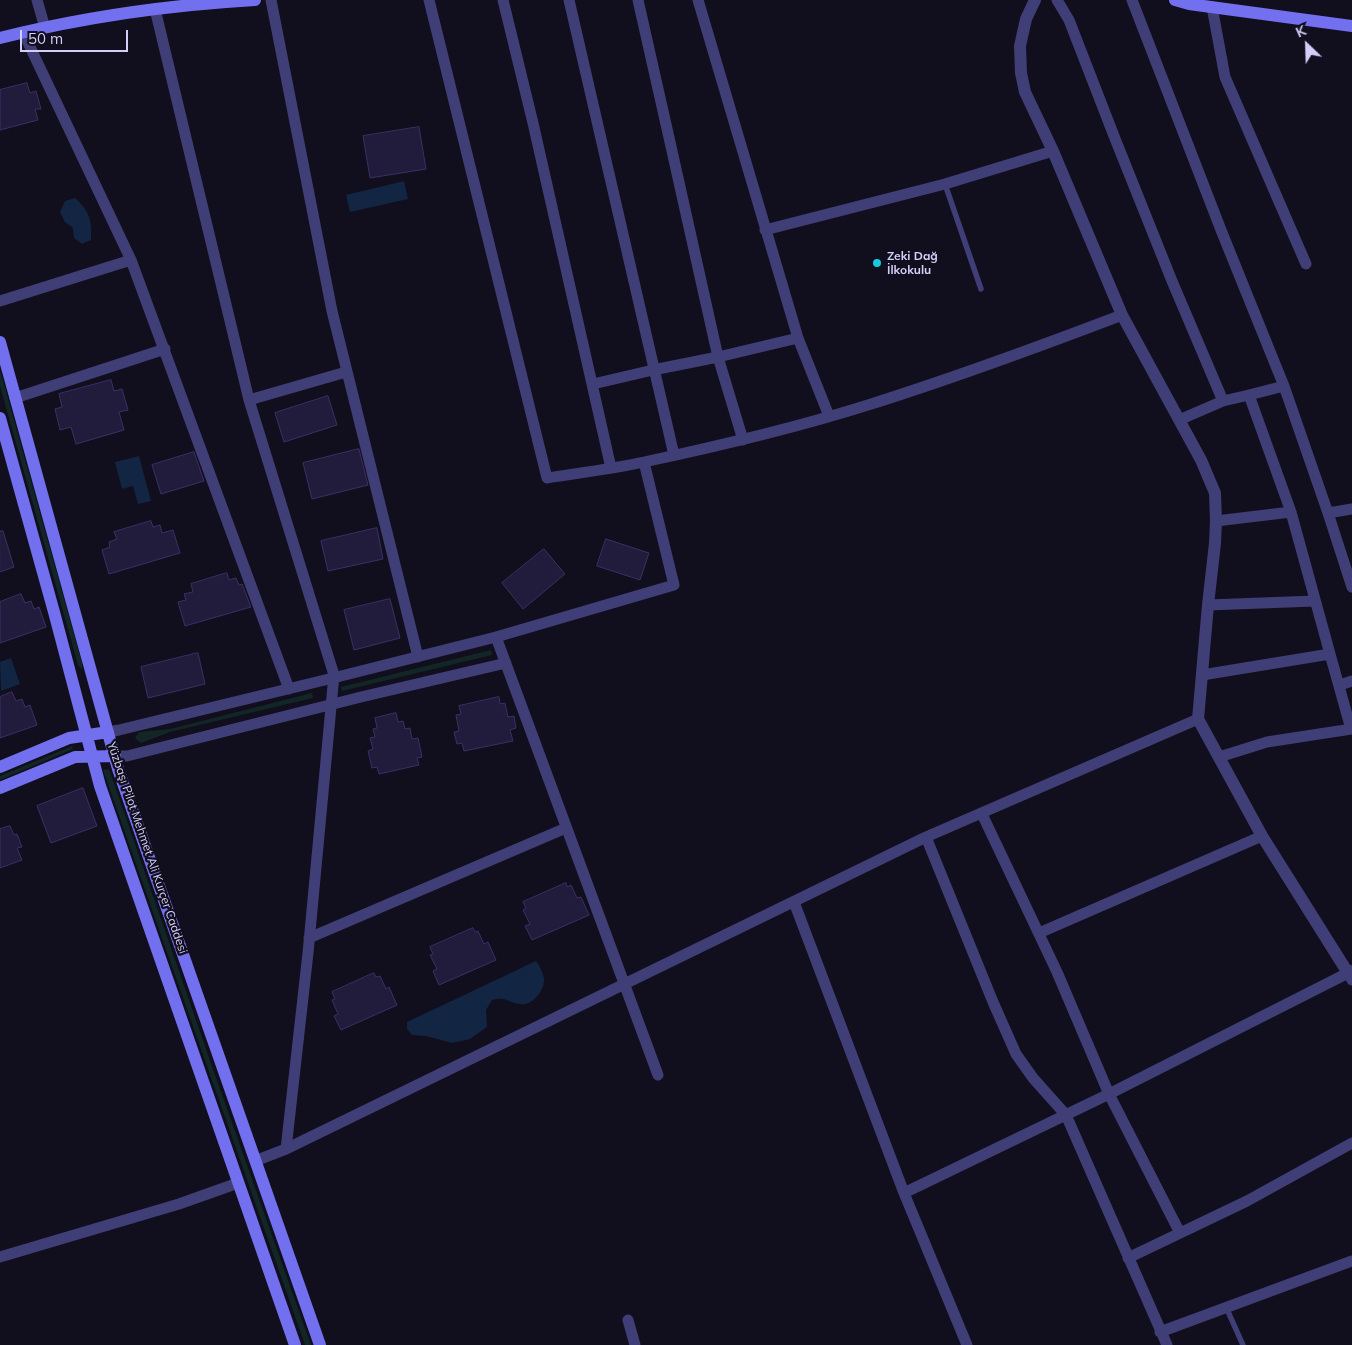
<!DOCTYPE html>
<meta charset="utf-8">
<style>
body{margin:0}
#map{position:relative;width:1352px;height:1345px;overflow:hidden;background:#110e1d;font-family:Mulish,sans-serif}
canvas{display:block}
.north{position:absolute;left:1282px;top:20px;width:50px;height:50px;-webkit-text-stroke:4px #110e1d;paint-order:stroke;rotate:336deg;font-size:14px;font-weight:700;line-height:20px;text-align:center;color:#d4cffa}
.north::after{content:'';display:block;margin:auto;width:18px;height:22px;background:#d4cffa;clip-path:polygon(50% 0,100% 100%,50% 72%,0 100%)}
.scale{position:absolute;left:20px;top:30px;width:108px;height:22px;box-sizing:border-box;border:2px solid #d4cffa;border-top:0;padding-left:6px;font-size:15px;line-height:18px;white-space:nowrap;color:#d4cffa;-webkit-text-stroke:4px #110e1d;paint-order:stroke}
</style>
<div id="map">
<canvas width="1352" height="1345"></canvas>
<div class="north">K</div>
<div class="scale">50 m</div>
</div>
<script>
const ctx = document.querySelector('canvas').getContext('2d');
ctx.lineJoin = 'round';
function fillPath(path, color) { ctx.fillStyle = color; ctx.fill(path, 'evenodd'); }
function trace(path, color, width, dash) { ctx.strokeStyle = color; ctx.lineWidth = width; ctx.lineCap = dash ? 'butt' : 'round'; ctx.setLineDash(dash || []); ctx.stroke(path); }
function label(font, color, halo, rows, align = 'center') {
  ctx.font = font + ' Mulish,sans-serif'; ctx.lineWidth = 4.5; ctx.setLineDash([]); ctx.textBaseline = 'middle'; ctx.strokeStyle = halo; ctx.fillStyle = color; for (const [text, x, y, turn = 0] of rows) {
    ctx.save(); ctx.translate(x, y); ctx.rotate((+turn || 0) * Math.PI / 180); ctx.textAlign = isNaN(turn) ? turn : align; if (halo) ctx.strokeText(text, 0, 0); ctx.fillText(text, 0, 0); ctx.restore();
  }
}
fillPath(new Path2D(`
 M0,370L82,663V670L78,665L0,386Z
 M491,650L492,655L342,691L341,687Z
 M312,693L313,698L170,732L141,743L135,738L139,732L170,729Z
 M72,746L73,749L0,780V776Z
 M109,769L214,1072L311,1345H305L103,770Z`), '#122626');
fillPath(new Path2D(`
 M404,181L408,199L350,212L346,195Z
 M75,198C90,212 92,220 91,240L82,244L74,238L73,228L65,222L60,212L65,201Z
 M139,456L151,501L138,504L133,486L122,489L115,462Z
 M11,658L20,684L1,691L0,662Z
 M536,961C540,967 543,972 544,979C545,991 531,1007 519,1004C507,1002 506,996 492,1000L486,1010L487,1027L470,1039L452,1043L426,1036L412,1035L407,1029V1022Z`), '#122542');
const building = new Path2D(`
 M27,83L30,93L36,91L41,109H35L38,120L0,130V90Z
 M419,127L426,169L370,178L363,136Z
 M111,380L114,391L122,389L128,410L119,412L124,430L76,444L71,427L60,430L55,409L62,407L59,394Z
 M328,396L337,425L284,442L275,413Z
 M359,449L368,485L312,499L303,463Z
 M194,452L204,481L161,494L152,465Z
 M151,521L153,527L160,525L162,533L173,530L180,553L109,574L102,550L110,547L109,542L117,539L114,532Z
 M377,528L383,559L328,571L321,541Z
 M0,531H3L14,567L0,572Z
 M606,539L649,553L640,580L597,566Z
 M544,549L565,574L523,609L502,583Z
 M227,573L229,580L236,578L239,585L242,584L251,607L185,626L178,602L186,600L184,594L193,592L191,584Z
 M21,594L25,603L31,601L34,609L39,607L46,627L0,643V602Z
 M390,599L400,638L354,650L344,610Z
 M198,653L205,684L148,698L141,667Z
 M12,692L16,701L22,699L25,707L30,705L37,725L0,738V697Z
 M499,697L500,704L505,703L508,717L514,716L516,728L510,730L513,741L464,751L462,743L457,744L454,732L459,731L456,715L461,714L459,706Z
 M396,713L398,722L403,721L405,729L410,728L412,739L418,738L422,757L417,758L419,765L379,774L377,767L372,768L368,751L373,749L370,738L375,737L373,729L377,728L375,718Z
 M83,788L97,826L51,843L37,806Z
 M10,826L14,835L17,834L22,847L17,848L22,860L0,868V829Z
 M566,883L567,887L571,885L577,898L581,897L589,915L532,940L525,926L530,924L523,910L526,908L523,902Z
 M473,928L475,932L478,931L484,944L488,942L496,960L439,985L433,971L437,969L430,955L433,954L430,947Z
 M374,973L376,977L380,976L386,989L389,987L397,1005L341,1030L334,1016L338,1014L332,1000L335,999L332,992Z`);
fillPath(building, '#221c3c');
trace(building, '#3b3066', 1);
trace(new Path2D(`
 M945,184L981,289
 M1226,1307L1243,1345`), '#403e77', 5.5);
trace(new Path2D(`
 M37,0L45,28
 M271,0L332,311L418,657
 M429,0L547,478C579,473 612,469 644,462C719,446 795,428 868,405C954,378 1038,347 1122,315
 M503,0L533,123L611,468
 M569,0L674,455
 M638,0L670,142L718,357L743,440
 M698,0L798,338L829,416
 M1057,0L1069,20L1114,136L1172,281L1223,401L1249,395
 M1132,0L1221,230L1284,386L1328,513L1352,587
 M1212,7L1225,77L1306,264
 M155,9L249,400L334,675L308,953L286,1149
 M23,32L131,260L289,689
 M765,230L945,184L1053,151
 M0,301L131,260
 M593,384L653,370L718,357L798,338
 M15,398L165,349
 M249,400L346,372
 M1179,420L1223,401
 M1328,513L1352,509
 M1216,521L1291,512
 M1208,605L1315,601
 M496,637L658,1075
 M1330,654L1351,729
 M1202,675L1330,654L1291,512L1249,395L1284,386
 M1340,685L1352,681
 M108,732L119,730L333,678L496,637L674,585L644,462
 M115,756H127L361,697L506,663
 M1219,757L1267,742L1352,729
 M982,814L1057,972L1109,1094L1180,1233
 M926,837L993,1002L1016,1054L1033,1078L1066,1115L1167,1345
 M794,902L904,1193L967,1345
 M1039,933L1262,836
 M309,938L566,828
 M255,1161L286,1149L926,837L1198,719
 M904,1193L1109,1094L1348,973L1352,980
 M0,1257L179,1204L238,1183
 M1128,1258L1247,1201L1352,1143
 M628,1320L635,1345
 M1160,1332L1352,1261`), '#403e77', 11);
trace(new Path2D(`
 M1035,0L1026,19L1020,46L1021,73L1025,92L1053,151L1122,315L1201,460L1215,493L1216,521L1215,543L1208,605L1198,719L1262,836L1348,973L1352,971`), '#403e77', 12);
trace(new Path2D(`
 M1175,0L1189,4L1352,26
 M0,38C83,17 169,5 255,0
 M0,342L118,769L320,1345
 M0,418L54,612L100,786L295,1345
 M0,767L69,738L108,732
 M0,788L75,757L115,756`), '#7370f0', 12);
for (const [x, y, r, color] of [
 [877,263,5,"#17cade"]
]) { const dot = new Path2D(); dot.arc(x, y, r, 0, 2 * Math.PI); ctx.fillStyle = color; ctx.fill(dot); trace(dot, '#110e1d', 2); }
label('bold 12px', '#d4cffa', '#110e1d', [
 ["Zeki Dağ",887,256],
 ["İlkokulu",887,270]
], 'left');
label('12px', '#d4cffa', '#110e1d', [
 ["Yüzbaşı Pilot Mehmet Ali Kurçer Caddesi",147,848,71]
]);
</script>
